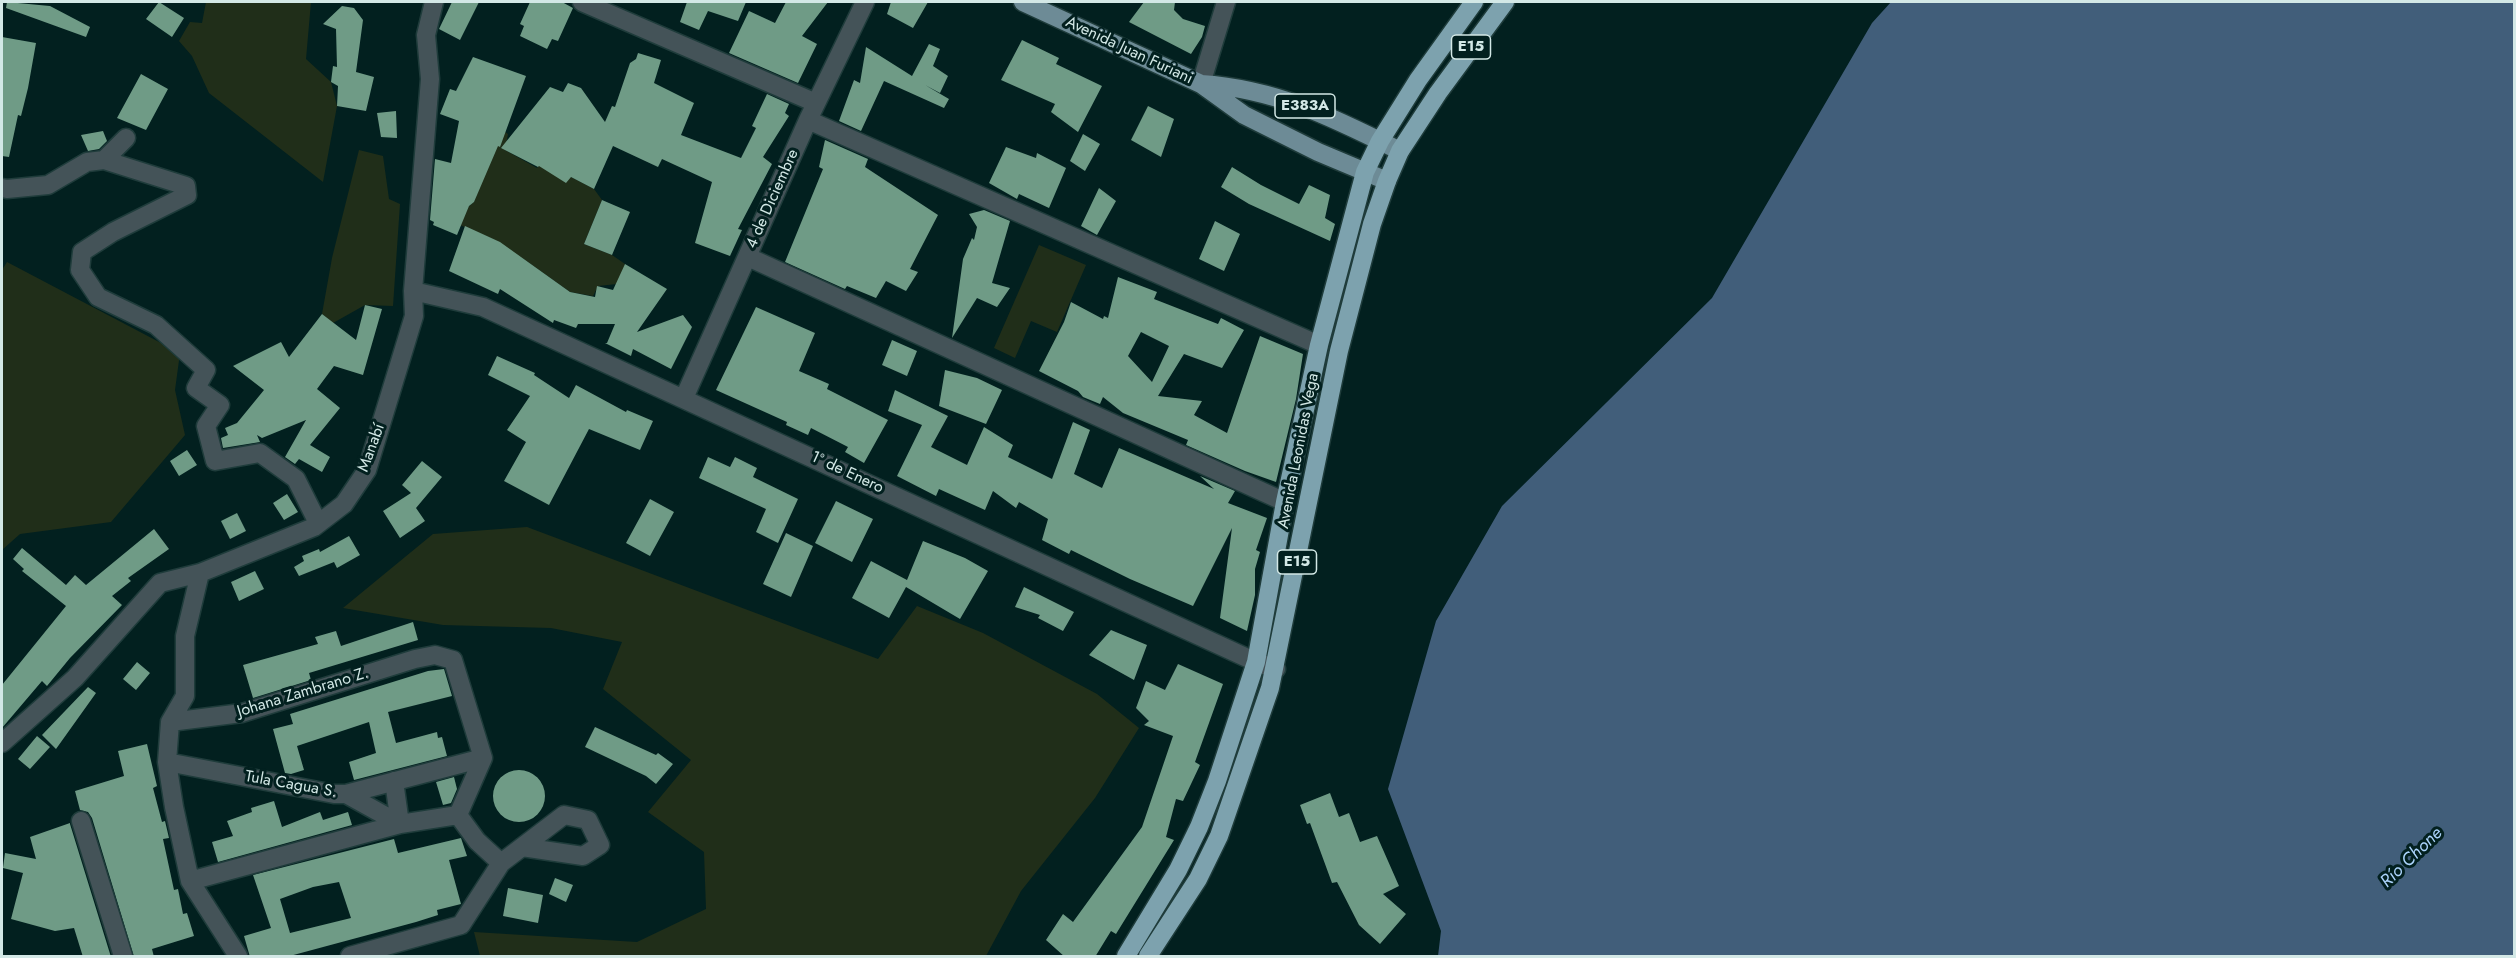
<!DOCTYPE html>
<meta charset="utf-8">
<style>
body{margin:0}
#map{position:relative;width:2516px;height:958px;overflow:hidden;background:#02201f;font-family:Jost,sans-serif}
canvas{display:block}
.frame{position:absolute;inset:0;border:3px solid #d3e8e6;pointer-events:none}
</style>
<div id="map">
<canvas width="2516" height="958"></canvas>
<div class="frame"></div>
</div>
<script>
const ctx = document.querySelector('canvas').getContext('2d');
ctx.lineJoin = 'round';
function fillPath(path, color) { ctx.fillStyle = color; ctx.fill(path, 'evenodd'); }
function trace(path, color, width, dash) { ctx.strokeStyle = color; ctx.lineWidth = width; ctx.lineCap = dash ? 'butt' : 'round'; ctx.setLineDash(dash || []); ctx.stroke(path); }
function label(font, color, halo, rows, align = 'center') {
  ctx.font = font + ' Jost,sans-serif'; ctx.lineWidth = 6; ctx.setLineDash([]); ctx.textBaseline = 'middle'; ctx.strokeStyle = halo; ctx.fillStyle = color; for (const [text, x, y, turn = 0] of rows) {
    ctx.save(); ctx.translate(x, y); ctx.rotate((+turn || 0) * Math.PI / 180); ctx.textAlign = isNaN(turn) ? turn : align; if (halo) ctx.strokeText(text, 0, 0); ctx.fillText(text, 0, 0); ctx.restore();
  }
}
fillPath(new Path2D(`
 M206,2H311L306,59L331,82L337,106L323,182L209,93L192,56L179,41L190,22L202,23Z
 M501,129L508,134L505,150L537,168L544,158L571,177L594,189L602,200L584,244L612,255L625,264L617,284L598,286L593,296L570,292L522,258L512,264L492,255L497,241L460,225L468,207L474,202Z
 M359,150L383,156L389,199L400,204L393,306L365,305L333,323L322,314L332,258Z
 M1039,245L1086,265L1057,332L1031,321L1015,358L994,348Z
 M7,262L180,353L175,390L185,435L111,522L20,534L2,550V270Z
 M527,527L878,659L917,606L983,633L1097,694L1139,728L1095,798L1021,891L986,956H480L474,932L637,942L706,909L704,852L648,812L691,760L603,689L622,642L551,628L443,625L343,608L433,534Z`), '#202e19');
fillPath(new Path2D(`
 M1891,2H2514V956H1438L1441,931L1388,789L1436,621L1502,506L1712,298L1872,23Z`), '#415e7a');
fillPath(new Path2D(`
 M7,2L50,6L90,27L86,37L6,8Z
 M159,2L184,18L172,37L146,19Z
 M452,2H479L460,40L439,29Z
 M530,2H562L573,8L558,41L552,39L547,49L520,36L524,26L520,24Z
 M687,2H746L738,21L708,11L699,30L680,22Z
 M786,2H828L802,36L817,44L798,83L729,53L749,11L775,23Z
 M891,2H928L913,28L887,14Z
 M1144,2H1175L1174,10L1183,19L1205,26L1202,37L1191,54L1129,22Z
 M342,6L354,8L363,20L356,72L374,77L366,111L337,106L338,86L331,82L333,66L337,67L336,29L323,24Z
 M2,37L36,43L28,88L21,116L18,115L9,157L2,156Z
 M1022,40L1059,58L1056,64L1102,86L1078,132L1051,112L1055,104L1001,80Z
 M929,44L940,49L933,66L948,76L940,93L925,85L949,99L944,108L884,81L861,131L839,121L854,80L860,83L866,47L912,76Z
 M638,53L661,60L654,83L694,103L681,135L741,158L756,128L752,126L767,94L789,104L785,113L789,116L763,157L772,164L738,229L742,230L730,256L695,243L712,182L662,159L658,167L613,146L594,189L571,177L566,183L539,166L538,167L501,148L550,87L563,92L568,83L581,88L605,122L612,106L615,107L630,63L636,59Z
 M473,57L526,76L500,147L498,146L474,202L469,206L457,235L433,225L434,222L430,220L435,159L451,163L459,121L440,114L450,89L456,91Z
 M141,74L168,89L146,130L117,118Z
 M1148,106L1174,119L1161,157L1131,140Z
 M396,111L397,138L381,137L377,113Z
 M103,131L107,141L99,149L88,151L81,135Z
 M1083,134L1100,144L1085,171L1070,161Z
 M825,140L868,159L865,167L938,215L910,269L918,272L906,291L886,281L876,298L847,286L845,289L785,262L823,169L819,167Z
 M1006,147L1036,158L1037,153L1066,168L1049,208L1019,194L1017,199L989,183Z
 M1232,167L1261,185L1299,204L1309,185L1330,195L1325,218L1335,224L1330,241L1249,204L1221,187Z
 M1099,188L1116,201L1097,235L1081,226Z
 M602,200L630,212L612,255L584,244Z
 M984,210L1010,221L992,283L1010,288L997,307L977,298L952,338L963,259L972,238L974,240L977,227L969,214Z
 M1215,221L1240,234L1224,271L1199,259Z
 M465,226L500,242L570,292L595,297L597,286L613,290L625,264L667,289L637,332L683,315L692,327L671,369L633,349L631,356L605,343H607L615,324H578L576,328L554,320L553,323L500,289L498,294L449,271Z
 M1118,277L1157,292L1154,299L1218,324L1221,318L1244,330L1222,368L1184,354L1158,396L1202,401L1194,415L1227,433L1260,336L1303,354L1296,399L1276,482L1245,471L1186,445L1188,440L1123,413L1103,397L1100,404L1083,397L1078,391L1039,371L1064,322L1071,302L1103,319L1104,316L1108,318ZM1141,332L1169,346L1152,382L1128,356Z
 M365,305L382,309L363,375L334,366L317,389L340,408L310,445L330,457L322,472L299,459L295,464L285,457L306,420L262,438L257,435L260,442L223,448L221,438L228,435L225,428L237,423L264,390L233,366L281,342L289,357L322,314L356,340Z
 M756,307L815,333L799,371L829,384L827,389L888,420L864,463L845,452L848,447L811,428L808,435L786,425L787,422L716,390Z
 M892,340L917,351L907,376L882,365Z
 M497,356L535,373L534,375L569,398L576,385L626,412L627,410L653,421L640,450L589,429L549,505L504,481L526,442L507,430L530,396L488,375Z
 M945,370L977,378L1002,390L986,424L939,406Z
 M895,390L948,416L931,447L967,465L984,427L1013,445L1008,457L1052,479L1073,422L1090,430L1074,474L1102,488L1119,448L1214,489L1200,476L1235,491L1228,503L1267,518L1256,550L1260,552L1255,569V595L1247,631L1220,618L1232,528L1193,606L1130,579L1071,550L1069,554L1042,540L1048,519L1019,502L1016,508L993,491L985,510L939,489L936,496L897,476L922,425L888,411Z
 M187,450L197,465L179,476L170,461Z
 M708,457L730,467L735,457L757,468L753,477L798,499L778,543L756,532L766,509L699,478Z
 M422,461L442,477L416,508L425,521L400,538L383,511L411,493L402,485Z
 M287,494L298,512L284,520L273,503Z
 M650,499L674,512L650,556L626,543Z
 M836,501L873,519L852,562L815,543Z
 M237,513L246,531L230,539L221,521Z
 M154,529L169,549L128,578L131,581L112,596L122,605L70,658L47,686L42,681L2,728V685L66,606L22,571L24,569L13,559L22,548L66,585L75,575L86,585Z
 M786,533L813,546L791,597L763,584Z
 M349,536L360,555L337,568L334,562L299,576L294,567L304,561L302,556L319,549L320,552Z
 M923,541L965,558L988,571L960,619L906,587L889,618L852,598L871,561L907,580Z
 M255,571L264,589L239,601L231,582Z
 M1024,587L1074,612L1063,631L1038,618L1040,615L1015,607Z
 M413,622L418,640L309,673L311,680L253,698L243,665L318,644L315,637L336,631L341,646Z
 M1111,630L1147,645L1134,680L1089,655Z
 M137,662L150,673L136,690L123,679Z
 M1178,664L1223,684L1195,762L1200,765L1183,801L1176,799L1166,837L1174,840L1116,934L1111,931L1095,957H1065L1046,940L1063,914L1073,922L1142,827L1173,736L1144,725L1149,721L1136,708L1146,681L1165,690Z
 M444,669L452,696L388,712L396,743L437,732L438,738L442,737L447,756L354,780L349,762L376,753L369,722L297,746L304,770L291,774L285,773L273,729L293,724L290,714L428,671Z
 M88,687L96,693L56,749L42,735Z
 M595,727L656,755L658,753L673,764L656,784L646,776L585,747Z
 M37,736L50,747L30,769L18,759Z
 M147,744L157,786L153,788L162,822L165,821L169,838L163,839L174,890L178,889L183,914L187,913L194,936L152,949L154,957H134L92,818L88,812L80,810L75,791L124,776L118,751Z
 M493 796a26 26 0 1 1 52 0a26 26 0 1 1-52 0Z
 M454,777L457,789L451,803L443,805L436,782Z
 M1330,793L1339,817L1349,813L1360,842L1377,836L1399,886L1383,894L1406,914L1380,944L1359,925L1337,882L1332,883L1310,823L1307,824L1300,805Z
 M274,801L282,827L320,812L323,820L348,812L352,825L218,862L212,842L233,836L227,821L252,812L251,808Z
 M70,823V824L111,957H83L74,928L55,931L11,919L23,873L3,868L5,853L36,859L30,837Z
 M461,838L467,856L449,860L461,904L437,910L438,915L416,922L286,957H250L244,936L271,928L253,875L394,839L398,853ZM339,882L351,918L290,933L280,899L313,887Z
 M555,878L573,885L566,902L549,894Z
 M508,888L543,895L538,923L503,916Z`), '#6f9b86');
const minor = new Path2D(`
 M582,2L816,103
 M1201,84L1226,2
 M808,120L1319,345
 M104,160L126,138
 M2,188L7,189L48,185L87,162L104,160L186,186L187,195L113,232L82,252L80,270L98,297L156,325L206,370L196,388L220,405L206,426L215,461L260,453L296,479L318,523
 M748,257L1285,502
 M413,291L483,307L1256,662L1276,669
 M684,398L808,120L865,2
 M200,573L185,636V696L170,722L167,762L174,807L190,881L238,956
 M170,722L242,713L415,659L435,655L453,660L483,758L458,815
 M2,743L75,678L160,583L200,573L314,527L344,504L367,470L414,316L413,291L430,79L426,35L434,2
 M167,762L334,794H346L483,758
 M394,781L400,824
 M346,794L400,824
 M458,815L477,841L501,863
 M81,821L123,956
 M190,881L400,824L458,815
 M350,956L461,925L501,863L564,815L588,820L600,845L583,856L522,847`);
const major = new Path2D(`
 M1023,2L1201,84L1244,115L1318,152L1387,181
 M1201,84C1277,89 1334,118 1400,151`);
const highway = new Path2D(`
 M1126,956L1178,870L1199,827L1217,781L1256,662L1285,502L1319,345L1365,172L1380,141L1418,80L1474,2
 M1148,956L1198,879L1219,836L1270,688L1339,351L1372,224L1387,181L1400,151L1438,93L1505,2`);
trace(minor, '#1f3c3b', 21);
trace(major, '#1f3c3b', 21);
trace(highway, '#1f3c3b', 21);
trace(minor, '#445358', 18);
trace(major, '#6d8b96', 18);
trace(highway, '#7da2ae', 18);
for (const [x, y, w] of [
 [1471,47,39],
 [1305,106,60],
 [1297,562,39]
]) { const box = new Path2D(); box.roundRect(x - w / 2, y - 12, w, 24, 4.5); ctx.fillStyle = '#02201f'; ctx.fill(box); trace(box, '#d3e8e6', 1.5); }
label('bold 15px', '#d3e8e6', null, [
 ["E15",1471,47],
 ["E383A",1305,106],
 ["E15",1297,562]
]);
label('16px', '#d3e8e6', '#02201f', [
 ["Avenida Juan Furiani",1129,51,25],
 ["4 de Diciembre",773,199,-66],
 ["Manabí",372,448,-70],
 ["Avenida Leonidas Vega",1299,451,-79],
 ["1º de Enero",847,473,25],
 ["Johana Zambrano Z.",303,693,-17],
 ["Tula Cagua S.",291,785,10]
]);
label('italic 18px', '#acd4fc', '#02201f', [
 ["Río Chone",2412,858,-44]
]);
</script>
